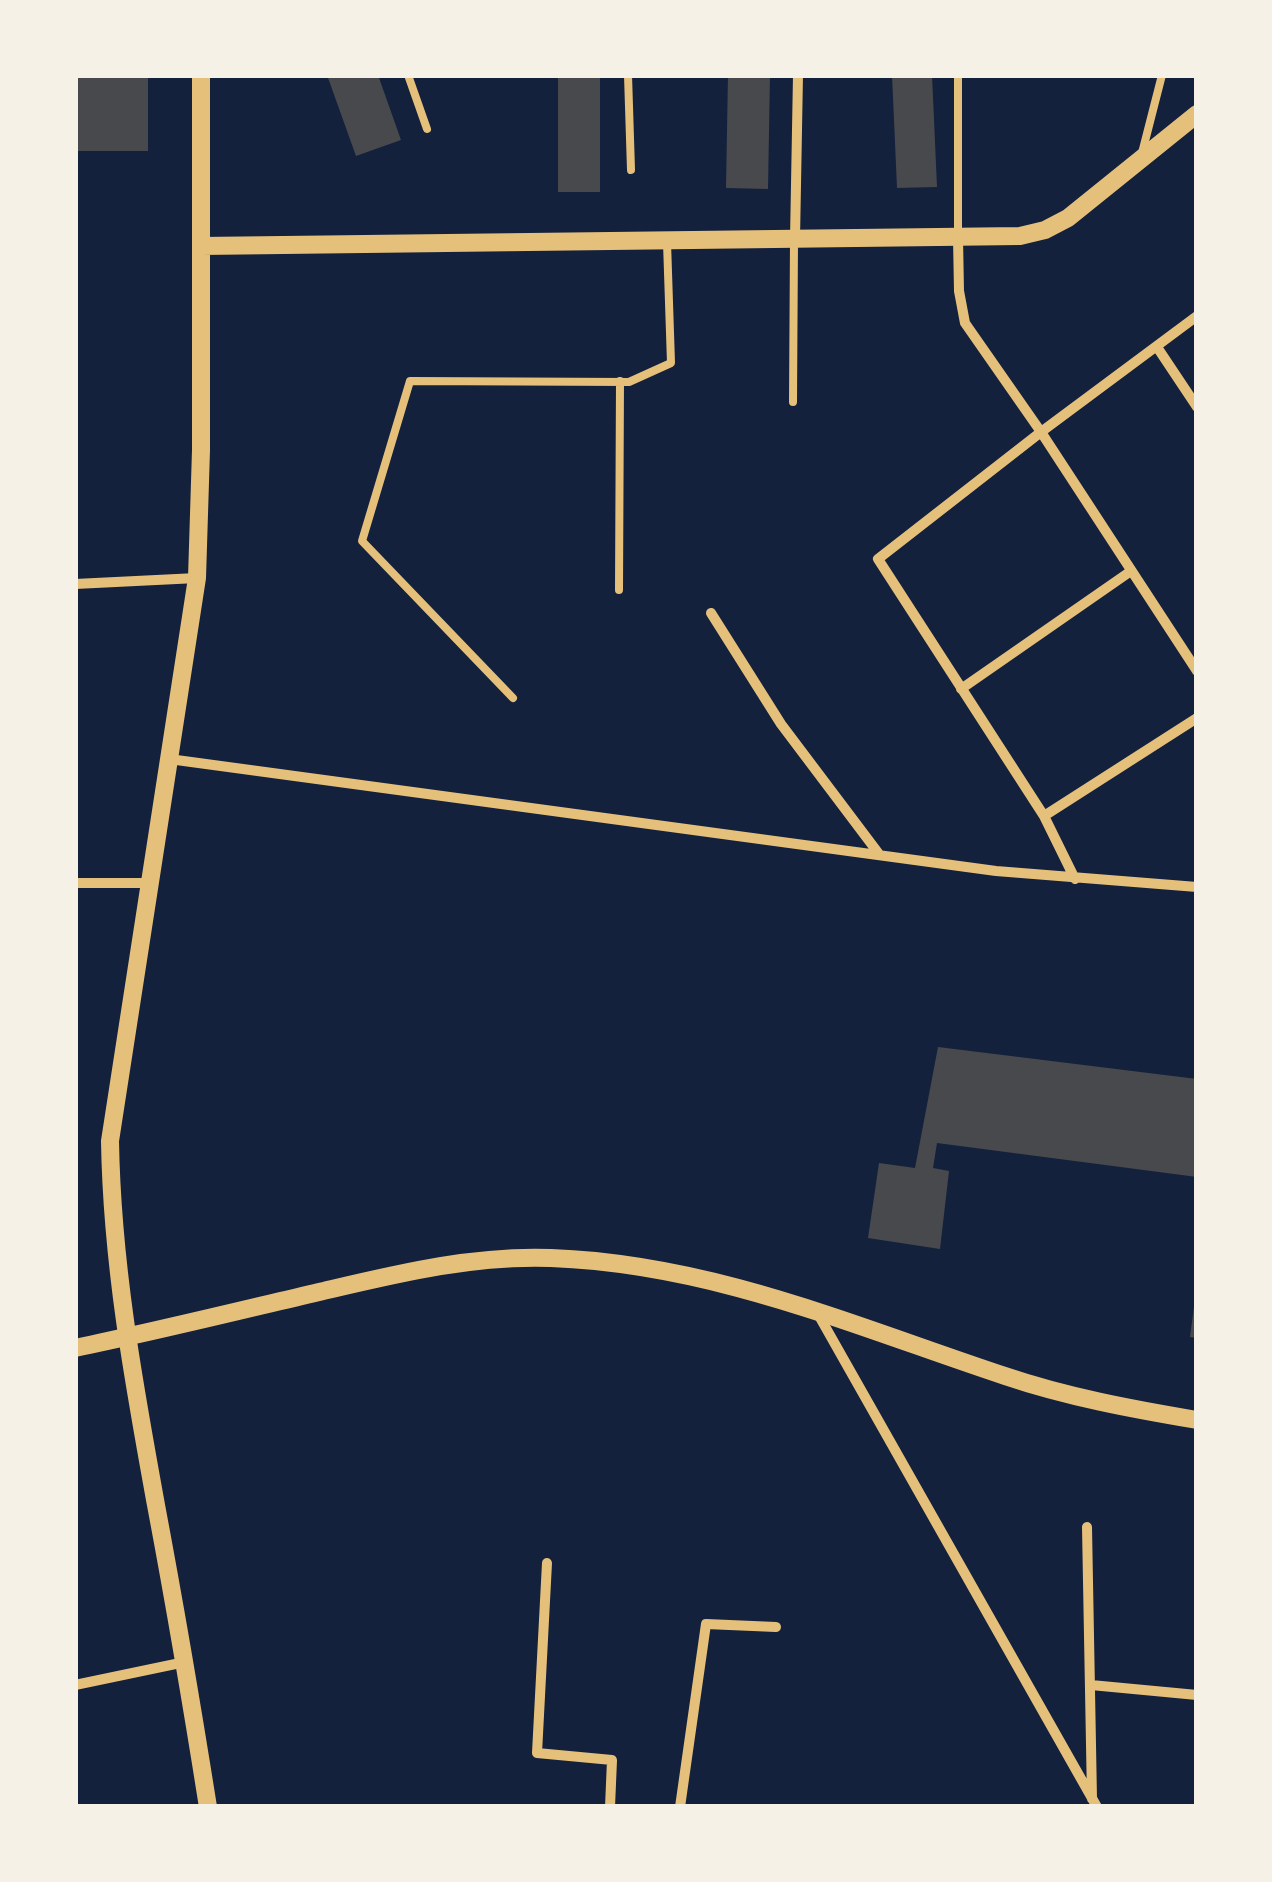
<!DOCTYPE html>
<style>
body{margin:0}
#map{position:relative;width:1272px;height:1882px;overflow:hidden;background:#14213d;font-family:"Nunito Sans",sans-serif}
canvas{display:block}
.frame{position:absolute;inset:0;border:78px solid #f6f1e7;pointer-events:none}
</style>
<div id="map">
<canvas width="1272" height="1882"></canvas>
<div class="frame"></div>
</div>
<script>
const ctx = document.querySelector('canvas').getContext('2d');
ctx.lineJoin = 'round';
function fillPath(path, color) { ctx.fillStyle = color; ctx.fill(path, 'evenodd'); }
function trace(path, color, width, dash) { ctx.strokeStyle = color; ctx.lineWidth = width; ctx.lineCap = dash ? 'butt' : 'round'; ctx.setLineDash(dash || []); ctx.stroke(path); }
fillPath(new Path2D(`
 M75,75H148V151H78V126H75Z
 M327,75H378L401,140L356,156Z
 M558,75H600V192H558Z
 M728,75H770L768,189L726,188Z
 M892,75H932L937,187L897,188Z
 M938,1047L1197,1079V1177L937,1143L933,1168L949,1171L940,1249L868,1238L879,1163L915,1168Z
 M1195,1299H1197V1338L1190,1337Z`), '#48494c');
trace(new Path2D(`
 M408,75L427,129
 M628,75L631,170
 M1142,153L1162,75
 M958,235V75
 M793,402L794,241
 M619,590L620,381
 M513,698L362,541L410,381L629,382L671,363L667,242`), '#e5c07b', 8);
trace(new Path2D(`
 M958,238L959,291L965,323L1041,432L1197,671
 M795,239L798,75
 M1157,347L1197,407
 M75,584L197,578
 M711,613L781,724L879,854
 M961,689L1131,571
 M169,759L996,871L1197,887
 M1044,816L1197,718
 M1075,879L1044,816L878,559L1041,432L1197,316
 M75,883H150
 M818,1314L1097,1807
 M1087,1527L1092,1799
 M547,1563L537,1753L612,1760L610,1807
 M75,1685L185,1662
 M1091,1685L1197,1695
 M680,1807L706,1624L776,1627`), '#e5c07b', 10);
trace(new Path2D(`
 M201,75V450L197,578L110,1141C112,1265 134,1384 156,1505C175,1606 192,1706 208,1807
 M201,246L1020,236L1045,230L1068,218L1197,114
 M75,1348C157,1331 238,1311 319,1292C396,1274 472,1255 551,1258C713,1264 854,1326 1005,1376C1067,1397 1132,1409 1197,1420`), '#e5c07b', 18);
</script>
